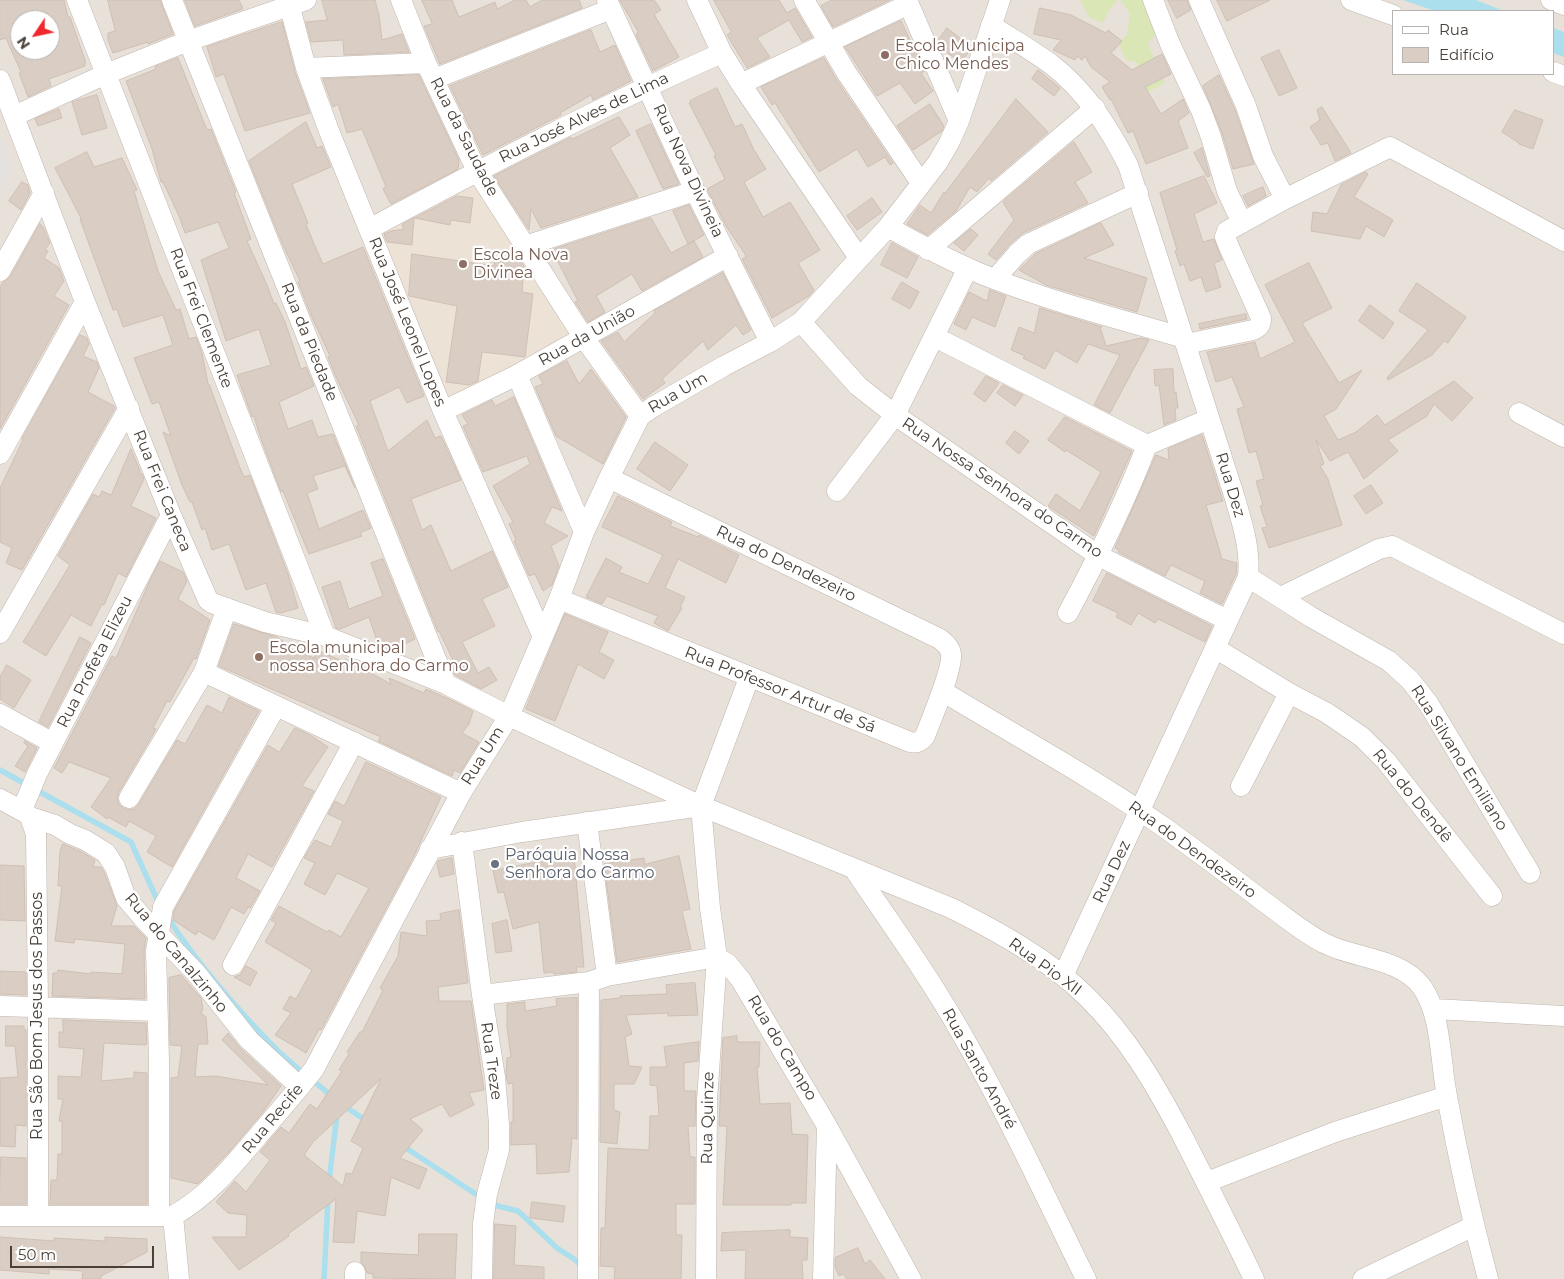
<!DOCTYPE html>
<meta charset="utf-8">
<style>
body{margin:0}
#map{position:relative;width:1564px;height:1279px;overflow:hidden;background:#f5f0eb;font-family:Montserrat,sans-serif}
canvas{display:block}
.legend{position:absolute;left:1392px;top:10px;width:162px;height:65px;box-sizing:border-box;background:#fff;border:1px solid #b6b3b0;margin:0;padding:6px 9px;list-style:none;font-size:15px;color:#494039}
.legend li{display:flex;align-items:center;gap:10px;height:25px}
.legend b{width:25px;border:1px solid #b6b3b0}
.north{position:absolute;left:10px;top:10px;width:50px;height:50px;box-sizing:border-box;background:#fff;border:1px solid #b6b3b0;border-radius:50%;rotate:236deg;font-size:14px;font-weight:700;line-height:20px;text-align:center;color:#494039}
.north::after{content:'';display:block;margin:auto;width:18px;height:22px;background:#ef282f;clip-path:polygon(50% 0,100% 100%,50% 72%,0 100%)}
.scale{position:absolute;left:10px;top:1246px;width:144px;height:22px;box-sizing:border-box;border:2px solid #494039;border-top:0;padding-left:6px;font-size:15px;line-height:18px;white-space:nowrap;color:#494039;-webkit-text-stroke:4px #fff;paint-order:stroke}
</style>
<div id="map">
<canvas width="1564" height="1279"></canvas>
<ul class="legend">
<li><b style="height:6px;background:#fff"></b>Rua</li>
<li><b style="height:14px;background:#d9cdc4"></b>Edifício</li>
</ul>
<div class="north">N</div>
<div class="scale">50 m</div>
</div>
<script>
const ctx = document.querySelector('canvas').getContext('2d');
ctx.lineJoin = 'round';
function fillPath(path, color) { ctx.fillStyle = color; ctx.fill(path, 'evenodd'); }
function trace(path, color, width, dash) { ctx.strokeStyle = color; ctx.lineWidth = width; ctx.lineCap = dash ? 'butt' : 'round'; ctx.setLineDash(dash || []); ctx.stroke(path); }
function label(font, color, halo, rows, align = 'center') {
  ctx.font = font + ' Montserrat,sans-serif'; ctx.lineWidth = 4.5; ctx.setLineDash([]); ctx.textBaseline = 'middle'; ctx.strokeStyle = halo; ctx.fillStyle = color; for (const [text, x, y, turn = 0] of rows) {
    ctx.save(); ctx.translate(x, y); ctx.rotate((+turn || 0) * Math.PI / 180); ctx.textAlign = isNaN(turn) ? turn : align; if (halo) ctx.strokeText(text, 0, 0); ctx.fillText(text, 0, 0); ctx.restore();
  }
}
fillPath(new Path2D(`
 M0,0H1564V1279H0ZM1393,11H1553V74H1393ZM20,20H50V50H20Z`), '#e8e1d9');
fillPath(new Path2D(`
 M477,177L576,336L451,403L409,296L379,231Z`), '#ede2d6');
fillPath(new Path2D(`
 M1080,0H1118L1108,12L1103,23L1089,17Z
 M1120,0H1149L1158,31L1148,44L1165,83L1148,92L1136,62L1126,60L1119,44L1127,34L1130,13Z`), '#dae6b6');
fillPath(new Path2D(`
 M0,140H4L13,169L0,191Z`), '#e4e1df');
fillPath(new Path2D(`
 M1403,0H1476L1504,11H1435Z
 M1553,28L1564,32V57L1553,53Z`), '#abdfed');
trace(new Path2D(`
 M0,770L131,842L159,904
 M168,918C197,963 240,1013 278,1051C295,1067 315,1082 334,1098
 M343,1105L368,1122
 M403,1146L483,1199
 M329,1182L337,1114
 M490,1204L518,1211L557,1248L574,1259L583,1267
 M324,1279L328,1198`), '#abdfed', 5.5);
const building = new Path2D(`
 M0,0H64L68,17H70L85,60V66L49,79L51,86L28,97L19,73L21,72L6,38L0,40ZM20,20H50V50H20Z
 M108,0H160L173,34L148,44V42L113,53L108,40V33L115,31Z
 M185,0H239L243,9L195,26Z
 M322,0H375L379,15L382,40L402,34L409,52L344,55L343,40L311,42L306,22L327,20Z
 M422,0H452L459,17L495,2L497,9L515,0H526L530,7L542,0H579L582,8L440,64L424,26L432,24Z
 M620,0H654L661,10L654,14L679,57L653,71L636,35L638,32Z
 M714,0H779L787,13L795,8L812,37L802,42L789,20L757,38L770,57L747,68L727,35L731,32Z
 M832,0H890L833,27L821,6Z
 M1168,0H1187L1191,10L1177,18Z
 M1217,0H1270L1227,21Z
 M1040,8L1071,15L1106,33L1108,30L1122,41L1111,53L1132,70L1162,54L1171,74L1145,87L1161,114L1183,99L1189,113L1178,121L1188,148L1146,164L1133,131L1128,133L1111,99L1110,100L1102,87L1110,82L1091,67L1085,56L1082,60L1077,56L1075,60L1053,50L1061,40L1034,34Z
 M901,21L925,71L921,73L933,91L915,104L900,83L877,96L845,47Z
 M282,22L295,72L310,113L245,131L224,74L216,77L207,47Z
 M947,28L960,38L971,49L961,62L940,48L938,41Z
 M591,30L600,52L615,45L631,81L593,100L591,95L560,113L561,115L483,155L450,86Z
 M1279,50L1297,88L1279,96L1261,58Z
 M178,58L207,130L211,129L236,192L234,193L251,239L247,241L267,285L274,304L276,303L285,322L301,369L306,367L314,386L279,402L288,429L312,420L318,437L333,434L355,488L345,466L313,476L318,489L307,493L319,529L363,510L371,528L360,533L362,536L309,554L283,491L281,492L260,436L254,416L252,417L237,375L271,365L259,329L226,341L201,260L229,248L218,222L185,233L179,216L163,182H161L152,149L126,81L156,69L155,67Z
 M824,58L836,79L893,163L890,165L885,157L868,167L857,149L819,172L775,103L772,105L761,87Z
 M1038,70L1060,88L1054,96L1032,79Z
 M419,75L459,160L458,169L391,204L383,189L386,187L362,129L347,133L338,104L333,107L323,79Z
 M1219,75L1235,110L1254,164L1233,169L1222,133L1203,86Z
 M717,88L735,127L742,124L754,150L766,169L744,182L763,217L790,202L820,250L798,263L814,290L809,296L772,318L742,259L746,257L745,254L726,226L707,189L725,179L714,156L716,155L689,103L691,102L690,101Z
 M97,95L107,128L82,135L72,102Z
 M1016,99L1048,132L991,181L989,178L977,192L970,187L956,211L927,235L907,224L920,205L931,213L944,192L945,193Z
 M930,104L944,126L942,131L913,150L897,126Z
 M1322,107L1351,153L1335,161L1328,143L1321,145L1310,127L1320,120L1317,110Z
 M59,109L62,118L38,126L35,119Z
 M1515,110L1543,120L1533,149L1519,144V143L1502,132Z
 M619,117L630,135L610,148L638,197L541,228L531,209L529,230L494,176L571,137L572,139Z
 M306,122L317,148L322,146L331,167L292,184L308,223L306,224L314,244L323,264L363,247L424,396L407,403L399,387L370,401L388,451L427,420L435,438L441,436L461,480L411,499L422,530L431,525L451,571L492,551L508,587L482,599L495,626L462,642L478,673L489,667L497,680L481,689L455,675L450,662L453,660L439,631L438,632L356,426L359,425L336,377L328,357L330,356L311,315L298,282L300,281L282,243L249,161Z
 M651,124L679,184L663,189L636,131Z
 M1074,142L1092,172L1075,182L1088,203L1023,233L1009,245L996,260L988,254L1014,220L1003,202Z
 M1202,148L1210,176L1207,177L1194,153Z
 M87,152L94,167L122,158L137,190L134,191L158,271L176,310L180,309L189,339L196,337L202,353L208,384H209L240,468L244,477L250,475L288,574L298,608L281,613L276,612L266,583L246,590L229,544L212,550L205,528L202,530L192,502H190L182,485L163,432L171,436L159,402L152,404L134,358L173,345L163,315L123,327L117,309L113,310L80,219L82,220L55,168Z
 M1366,172L1368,174L1354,197L1393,220L1384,237L1366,226L1360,239L1311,231L1313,212L1327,214L1341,185Z
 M1204,176L1217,203L1194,214L1203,242L1214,239L1222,260L1214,263L1221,287L1206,292L1201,277L1190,281L1184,264L1180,266L1175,251L1177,250L1160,193Z
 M22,182L28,185L30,193L21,210L9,201Z
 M1263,187L1266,196L1248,206L1243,196Z
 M457,196L473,198L470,223L451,220L450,225L415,218Z
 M872,198L882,212L857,230L847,216Z
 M689,205L704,235L688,244L673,211Z
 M414,218L412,245L387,242L384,234L391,231L404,229L402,225Z
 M651,218L671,253L694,241L703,257L642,291L632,274L596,296L605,312L588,322L575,302L578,301L552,250Z
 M1101,223L1114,245L1084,258L1147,278L1137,312L1046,285L1019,270L1035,254Z
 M40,224L43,227L50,243L45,249L48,251L44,258L59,268L64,281L54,296L69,305L0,429V287L3,282L10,277Z
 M971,229L978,235L964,251L954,243Z
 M892,243L918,257L907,278L881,265Z
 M412,254L494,266L495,258L521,261L524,267L522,292L533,294L525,357L482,352L478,381L469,385L446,382L457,306L409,296Z
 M1309,263L1332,308L1302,323L1339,383L1362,370L1336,409L1324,416L1338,440L1356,432L1377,415L1385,425L1454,381L1473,398L1452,421L1434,404L1427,416L1388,440L1398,451L1364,479L1348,452L1330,461L1316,440L1324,464L1320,466L1328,479L1342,525L1269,548L1262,528L1267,527L1260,506L1263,505L1256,481L1264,479L1256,451L1249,453L1237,409L1244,407L1232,377L1216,382L1207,352L1255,342L1260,359L1295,342L1265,285Z
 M723,273L751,330L743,335L736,325L708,350L703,341L662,379L665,383L643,399L601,341L618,332L624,342L655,313L654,311Z
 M902,282L919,292L910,309L892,299Z
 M1417,283L1466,317L1448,343L1444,341L1432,355L1388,380L1387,378L1428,330L1399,311Z
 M990,290L1006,296L995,327L972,317L966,330L954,324L969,292L987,301Z
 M1370,305L1394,323L1383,339L1359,321Z
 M1040,308L1102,327H1100L1106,346L1141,338L1149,340L1110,413L1094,405L1120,355L1088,344L1077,363L1055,350L1045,369L1023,358L1025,356L1011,350L1019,327L1034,333Z
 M1246,314L1247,319L1200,329L1199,324Z
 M80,335L87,338L89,344L83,356L97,362L99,368L88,392L114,406L115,408L22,570L6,563L12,548L0,542V488L23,440L22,439Z
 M567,361L579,384L591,369L626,417L603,464L556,436L535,387L543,384L539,376Z
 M1173,369L1174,393L1176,392L1178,408H1175L1176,420L1164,425L1159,385L1155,386L1154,370Z
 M986,376L999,383L985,402L974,394Z
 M1003,385L1023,395L1015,406L997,393Z
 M514,397L562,511L552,507L544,523L568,536L551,546L559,566L552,585L543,591L535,574L529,576L514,541L516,540L509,524L513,522L493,486L530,464L527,456L483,472L463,426L468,424L462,415L492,400L495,406Z
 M1065,417L1132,451L1094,536L1048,506L1056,494L1080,511L1101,472L1066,450L1065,452L1048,440Z
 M1015,431L1029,441L1019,454L1006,443Z
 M1202,435L1223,501L1206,505L1222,559L1237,563L1236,574L1222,604L1200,593L1205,581L1171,565L1165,576L1118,552L1119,550L1115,548L1156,455L1169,460L1168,449Z
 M655,442L688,465L670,491L637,469Z
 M131,449L140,471L139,473L142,474L144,479L131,506L156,518L126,577L118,573L104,605L102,604L91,626L71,615L46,656L23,642L70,565L58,556L93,494L99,497L102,491L111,495Z
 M1371,485L1383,503L1366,514L1354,496Z
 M618,496L672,522L670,526L698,537L699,535L739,555L726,583L678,559L665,588L685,597L680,607L682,608L668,631L654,623L658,616L607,596L602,604L586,597L606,558L622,567L619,572L648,584L663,555L602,527Z
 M383,559L415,639L392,650L378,644L369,617L340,629L336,628L322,587L340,581L349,609L383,596L371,563Z
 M160,561L183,572L187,581L178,599L210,620L196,659L194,658L170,702L167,701L153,728L156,729L119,792L117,798L119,804L123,808L128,810L134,809L139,804L177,740L185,744L207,705L222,713L229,697L259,711L172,867L147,852L156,836L129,821L126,827L108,817L107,819L91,807L111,778L69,762L62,773L54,768L112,656L116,658L147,587Z
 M1107,573L1212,626L1205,642L1158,619L1155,623L1138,613L1131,625L1116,617L1118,613L1093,601Z
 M565,614L608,632L599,652L614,660L604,679L578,664L555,721L526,709Z
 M234,624L277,637L283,641L281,645L314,658L317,650L347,663L345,659L391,684L389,678L424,693L426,689L449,699L473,711L469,724L462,733L479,742L460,773L454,770L452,776L378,741L381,737L219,666Z
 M80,637L91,643L48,727L39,722Z
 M7,665L31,680L14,708L0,699V677Z
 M295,728L310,735L328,747L302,786L314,791L272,867L248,854L236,878L260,891L250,908L248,907L244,914L231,907L214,940L198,931L196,935L173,920L174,911L268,745L279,752Z
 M25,741L37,748L25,772L15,766L28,746L24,743Z
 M366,762L441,797L413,858L321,1030L319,1029L306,1053L275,1035L291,1013L283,1009L290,996L296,999L312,970L265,942L276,923L271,920L279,906L327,932L329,930L341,937L369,888L337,873L325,895L304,884L315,863L304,858L315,840L331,847L343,821L328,814L335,801L344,806Z
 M63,844L80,851L95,860L93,867H101L104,872L117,906L111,926H134L146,938L144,951L145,999L52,996L53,973H57L58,970L91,974V972L122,974L125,944L75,939L74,943L55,941L62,886H58L60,851Z
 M574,855L584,967H576L577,972L554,974L553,972L544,973L539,922L513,929L504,892L498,893L493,871Z
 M679,856L690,909L682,911L691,949L617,962L604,864L644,858L645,864Z
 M452,858L454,874L440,877L437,864L438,861Z
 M0,865L24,866L25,921L0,920Z
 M459,910L468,983L438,987L439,1001H471L484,1090L469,1093L474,1105L450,1117L442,1104L410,1119L423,1130L400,1158L427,1169L419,1189L391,1177L385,1216L357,1211L354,1243L333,1242L336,1199L288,1234L289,1236L239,1270L212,1237H246L247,1215L228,1213L216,1202L235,1181L246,1192L270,1160L260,1152L266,1145L281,1127L289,1133L310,1104L317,1109L342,1071L339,1070L349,1054L347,1052L360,1032H362L383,990L380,988L398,956L401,932L427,936L426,921L441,920L440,914ZM381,1079L351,1141L363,1148L352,1174L346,1173L343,1186L304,1155L313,1142Z
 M507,920L512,951L496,953L492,924Z
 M246,966L257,972L250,986L234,977L240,975Z
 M0,971L26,972V995L0,994Z
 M181,975L201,998L203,1009L201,1013L206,1017L208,1044H198L195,1077L216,1076L268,1085L222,1040L228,1033L241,1049L281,1086L263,1112L229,1152L198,1184L171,1178V1078L178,1077L182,1046L170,1045L169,978Z
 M695,983L698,1015L668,1016V1013L626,1015L632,1034L625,1037L629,1066L642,1067L634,1084H614V1110L620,1112L617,1144L600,1142L601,1000L620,998V996L667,994L666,985Z
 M577,998V1139L572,1138L569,1172L537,1174L536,1144L511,1145V1122H513V1083L508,1084L506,1074L507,1058L511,1057L507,1027V1004L525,1002V1011L557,1006L556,999Z
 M63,1020L146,1023L147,1044L145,1045L104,1043L101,1081L134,1078V1072L147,1073V1204H50L51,1180H57L58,1154H62V1121H59L63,1099H58V1076L81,1077L84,1049L59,1047V1032H63Z
 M6,1026H24V1029L26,1030V1126L16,1125L15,1147L0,1146V1078L18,1077L15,1046H6Z
 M737,1036V1042H760L759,1067H757L760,1104L790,1103L792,1134L808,1135L806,1203H791V1205H723L727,1126H719L723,1038Z
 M699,1042L698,1061L684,1063V1091H696L695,1126H688L690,1157H695V1204H676V1235H682L681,1279H614L615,1267L600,1266L601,1228H605L608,1148L649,1150L650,1116H659L657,1086L650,1085V1067H667L664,1047Z
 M1,1157L26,1158V1204H0Z
 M532,1202L565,1206L563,1222L530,1218Z
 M495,1224L516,1226L514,1265L544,1267V1279H494Z
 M790,1230V1237L808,1238L807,1260H802L803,1279H745L746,1250L721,1251L722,1233Z
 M419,1234H457L455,1279L373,1278V1274L367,1273L365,1267L361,1262V1252L418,1255Z
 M0,1237L54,1241V1238L105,1241V1237L147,1239V1252L101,1276V1279H82L83,1271L49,1269V1274L0,1270Z
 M858,1248L865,1264L870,1260L885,1279H847L843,1274L839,1276L835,1267V1258Z`);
fillPath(building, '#d9cdc4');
trace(building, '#d0c0b4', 1);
const minor = new Path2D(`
 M77,0L325,636
 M172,0L446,684
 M288,0L306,68L329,131L443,411L543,637
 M401,0L426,63L477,171L584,338L640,416
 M607,0L695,191L770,342
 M697,0L722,53L741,84L859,258
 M804,0L846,72L921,183
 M907,0L959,121
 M1153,0L1170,44L1201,110L1211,137L1227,191L1242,223
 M1199,0L1246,106L1263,156L1285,199
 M1351,0L1393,15
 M1551,0L1564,5
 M991,25C1012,39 1033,51 1052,65C1086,91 1109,128 1128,165L1233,492C1241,519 1251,548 1248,577L1063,976
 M306,68L426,63
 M1553,72L1564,76
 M434,79L611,9
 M0,80L85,302L171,515L208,600L212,603L265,622L325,636L446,684L509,716L701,806
 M741,84L909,4
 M14,116L106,74L188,41L306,0
 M888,227C922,246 957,265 994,279C1056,303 1120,319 1184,338
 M369,229C485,167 601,106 722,53
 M525,246L695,191
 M928,250L1095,108
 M0,271L44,193
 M995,279L1017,254L1028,244L1138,193
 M801,322L858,386L895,415L1099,556L1227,620
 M935,337L1147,445
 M1186,344L1253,330C1260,327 1261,324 1261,318L1229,247L1225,237L1227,231L1285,199L1390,147L1564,241
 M517,375L584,532
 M443,411L517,375L728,256
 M1519,413L1564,437
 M1147,445L1209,419
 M0,454L85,302
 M837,491L895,415L968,268
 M1248,577L1311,617L1389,661L1410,680L1428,703L1530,873
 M1281,597L1379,549L1392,546L1564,634
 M559,599L910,742C917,744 921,741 925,736C931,720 953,669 951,654C950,647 945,643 940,639L609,478
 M1068,613C1097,559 1125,503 1147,445
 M0,633L129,408
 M1215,648L1289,693L1327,713L1362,737L1386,761L1492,896
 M204,672L461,793
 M749,678L701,806L710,908L717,957L728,964L741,980L827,1126L911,1279
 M942,691C1016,736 1094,778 1165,828C1198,852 1231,876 1263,901C1283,915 1302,932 1324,943C1354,959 1400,957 1422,987C1442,1016 1440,1062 1447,1096C1458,1158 1472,1219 1488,1279
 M0,714L53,743
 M1241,786L1289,693
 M129,798L204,672L227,608
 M0,799L26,813L30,817L55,825L70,834L85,840L106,853L115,867L126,898L143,918L196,973L249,1040L300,1087
 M22,810L37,774L171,515
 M30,817L36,834L38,1006V1216
 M587,822L607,976
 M462,842L482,995L495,1077L499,1124V1150L487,1194L483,1224L482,1279
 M430,849L522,832L701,806L951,908C997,931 1050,960 1087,997C1128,1037 1156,1086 1183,1137C1207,1184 1231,1231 1254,1279
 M854,869C882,911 912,952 939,996C995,1086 1039,1184 1086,1279
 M233,965L354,742
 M482,995L589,982
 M0,1006L157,1011
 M1434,1009L1564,1016
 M1207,1182L1335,1132L1447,1096
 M0,1216H173C209,1195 230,1169 257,1137C276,1115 296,1092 314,1069L461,793L509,716L559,599L584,532L609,478L640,416L653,407L724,366L770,342L801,322L888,227L938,162L949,143L959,121L1000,0
 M159,1216V1060L156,951L163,907L276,706
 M173,1216L179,1279
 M355,1272V1279
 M588,1279L589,982L607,976L717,957L707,1100L706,1279
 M823,1279L827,1126
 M1363,1279L1474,1226`);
trace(minor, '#c0b6ae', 21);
trace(minor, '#fff', 20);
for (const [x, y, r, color] of [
 [885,55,5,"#8d6e63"],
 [463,264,5,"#8d6e63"],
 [259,657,5,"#8d6e63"],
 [495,864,5,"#6b7280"]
]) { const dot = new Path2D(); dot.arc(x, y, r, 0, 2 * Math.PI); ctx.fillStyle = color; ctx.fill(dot); trace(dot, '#fff', 2); }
label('16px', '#785e54', '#fff', [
 ["Escola Municipa",895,46],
 ["Chico Mendes",895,64],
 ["Escola Nova",473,255],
 ["Divinea",473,273],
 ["Escola municipal",269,648],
 ["nossa Senhora do Carmo",269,666]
], 'left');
label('16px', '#494039', '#fff', [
 ["Rua José Alves de Lima",584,118,-26],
 ["Rua da Saudade",464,137,63],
 ["Rua Nova Divineia",688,171,65],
 ["Rua Frei Clemente",201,318,69],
 ["Rua José Leonel Lopes",407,322,68],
 ["Rua da União",587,336,-29],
 ["Rua da Piedade",309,342,68],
 ["Rua Um",678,393,-30],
 ["Rua Dez",1230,485,73],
 ["Rua Nossa Senhora do Carmo",1002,488,34],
 ["Rua Frei Caneca",162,491,68],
 ["Rua do Dendezeiro",786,564,26],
 ["Rua Profeta Elizeu",95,662,-63],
 ["Rua Professor Artur de Sá",780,690,22],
 ["Rua Um",483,756,-58],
 ["Rua Silvano Emiliano",1459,758,58],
 ["Rua do Dendê",1412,796,51],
 ["Rua do Dendezeiro",1192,850,36],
 ["Rua Dez",1112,872,-65],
 ["Rua do Canalzinho",176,953,50],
 ["Rua Pio XII",1045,967,36],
 ["Rua São Bom Jesus dos Passos",37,1016,-90],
 ["Rua do Campo",782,1048,59],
 ["Rua Treze",491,1061,82],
 ["Rua Santo André",979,1069,61],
 ["Rua Quinze",708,1118,-89],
 ["Rua Recife",273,1119,-50]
]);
label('16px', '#5b616d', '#fff', [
 ["Paróquia Nossa",505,855],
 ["Senhora do Carmo",505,873]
], 'left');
</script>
